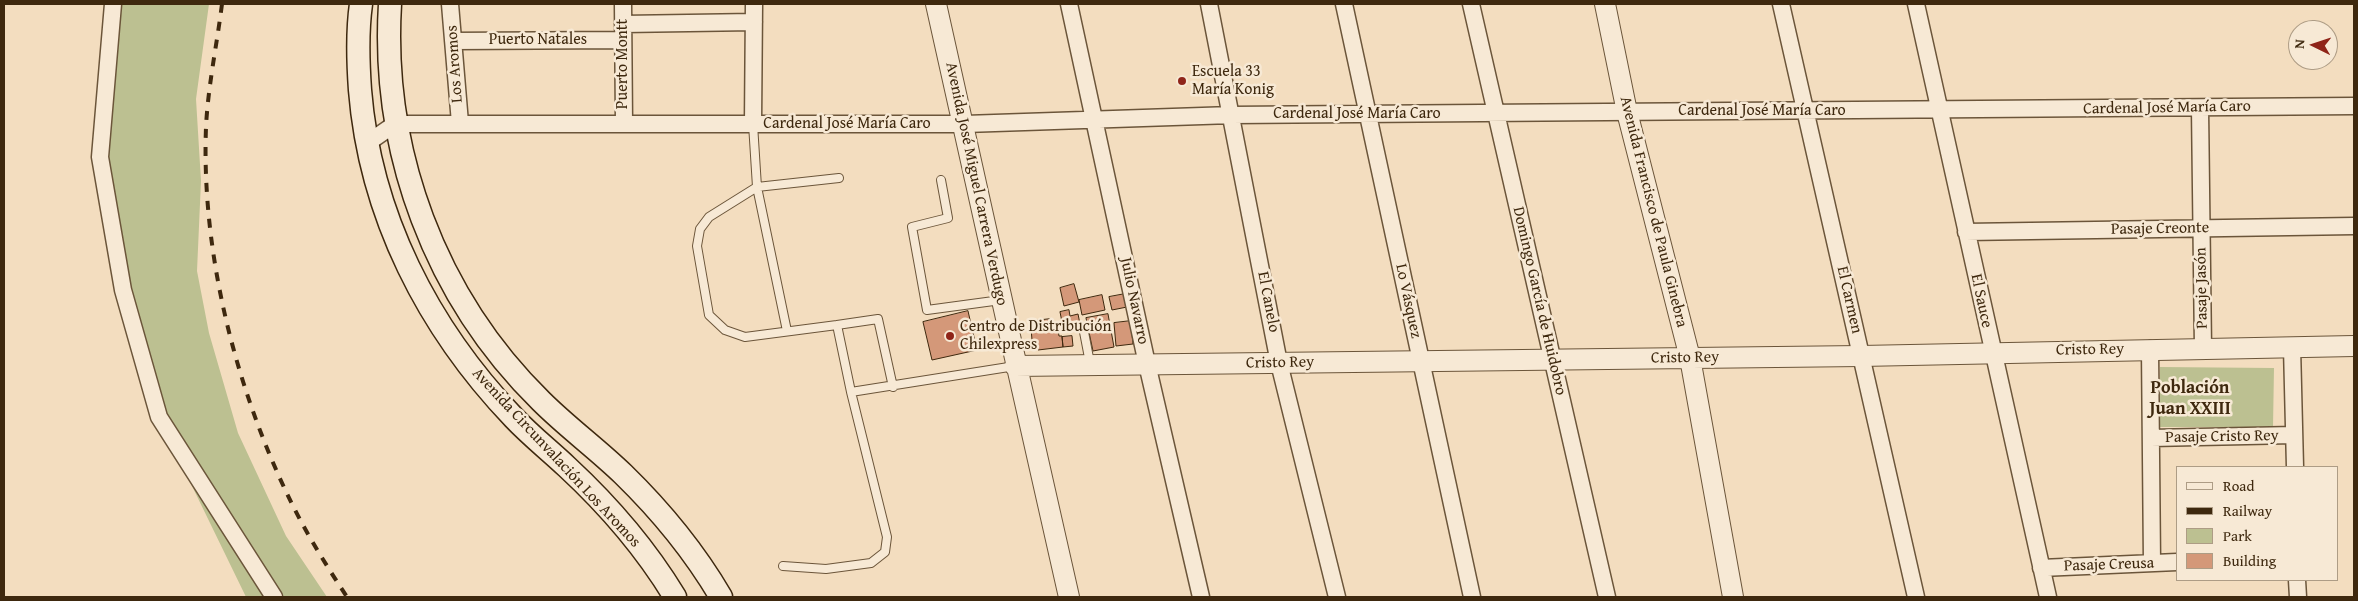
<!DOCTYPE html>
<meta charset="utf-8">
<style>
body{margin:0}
#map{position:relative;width:2358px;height:601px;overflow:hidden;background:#f3ddbf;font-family:"Gentium Book Plus",serif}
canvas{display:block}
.frame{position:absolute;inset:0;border:5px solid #3e280e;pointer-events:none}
.legend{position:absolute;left:2176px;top:466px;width:162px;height:115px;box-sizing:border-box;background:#f7e9d5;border:1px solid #ad9c85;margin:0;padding:6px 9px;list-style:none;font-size:15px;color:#3e280e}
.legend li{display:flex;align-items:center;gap:10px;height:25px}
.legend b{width:25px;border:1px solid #ad9c85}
.north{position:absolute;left:2288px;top:20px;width:50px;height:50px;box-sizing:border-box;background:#f7e9d5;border:1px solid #ad9c85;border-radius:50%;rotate:274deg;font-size:14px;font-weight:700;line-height:20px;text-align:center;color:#3e280e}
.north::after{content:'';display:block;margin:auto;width:18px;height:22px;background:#8f2418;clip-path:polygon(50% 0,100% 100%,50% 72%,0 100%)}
</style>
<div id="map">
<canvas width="2358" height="601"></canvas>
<div class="frame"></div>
<ul class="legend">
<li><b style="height:6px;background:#f7e9d5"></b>Road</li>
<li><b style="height:6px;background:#3e280e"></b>Railway</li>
<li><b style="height:14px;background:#bcc091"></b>Park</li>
<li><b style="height:14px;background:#d49879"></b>Building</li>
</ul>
<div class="north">N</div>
</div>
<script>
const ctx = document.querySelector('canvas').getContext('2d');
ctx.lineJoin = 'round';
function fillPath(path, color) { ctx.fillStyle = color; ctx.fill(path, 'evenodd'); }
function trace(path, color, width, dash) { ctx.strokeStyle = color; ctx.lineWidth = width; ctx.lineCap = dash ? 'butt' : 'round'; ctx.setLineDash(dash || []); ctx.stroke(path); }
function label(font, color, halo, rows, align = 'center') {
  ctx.font = font + ' "Gentium Book Plus",serif'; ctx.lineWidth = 5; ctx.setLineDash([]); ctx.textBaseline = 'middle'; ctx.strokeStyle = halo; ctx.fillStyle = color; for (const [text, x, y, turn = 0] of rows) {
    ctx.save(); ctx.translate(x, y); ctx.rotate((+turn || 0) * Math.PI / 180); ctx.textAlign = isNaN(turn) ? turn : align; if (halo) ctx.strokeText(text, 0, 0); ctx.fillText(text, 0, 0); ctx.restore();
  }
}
fillPath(new Path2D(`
 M114,4H209L196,99L201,181L197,271L209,333L238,433L286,536L327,597H246L174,449L107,236L100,148Z
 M2160,367L2274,368L2273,427H2160Z`), '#bcc091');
const building = new Path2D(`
 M1074,284L1079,302L1064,306L1060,288Z
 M1125,294L1127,307L1112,310L1109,297Z
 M1102,295L1105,310L1082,315L1079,300Z
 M1069,310L1070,316L1078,314L1081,329L1064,332L1060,312Z
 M968,311L977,350L932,360L923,322Z
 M1108,314L1114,347L1093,351L1086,318Z
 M1051,319L1052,324L1057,323L1059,336H1062L1063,347L1038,350L1032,340L1031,328H1034L1033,321Z
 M1131,321L1133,344L1116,346L1114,323Z
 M1072,336L1073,346L1063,347L1062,337Z`);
fillPath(building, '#d49879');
trace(building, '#3e280e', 1);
const service = new Path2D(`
 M753,124L757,187L787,331
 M839,178L757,187L709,217L700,229L697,246L709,315L725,330L745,337L837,325L851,392L1015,366
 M941,180L948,218L912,227L927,310L1001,300
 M837,325L878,319L893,387
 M1084,332L1090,363
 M783,566L826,569L871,563L885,552L887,537L851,392`);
const minor = new Path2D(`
 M113,4L100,157L123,290L159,417L274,597
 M450,4L460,123
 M623,4L624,124
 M1069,4L1147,364L1201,597
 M1209,4L1279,363L1337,597
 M1344,4L1472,597
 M1471,4L1607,597
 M1781,4L1916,597
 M1916,4L2048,597
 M623,24L754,22
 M453,41L623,40
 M2200,108L2203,349
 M753,123L754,4
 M366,144L395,124H965L1232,115L2354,106
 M1966,232L2354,226
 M2292,347L2295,467
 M2150,349L2152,563
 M2151,438L2294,435
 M2041,568L2177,562
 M2297,580L2298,597`);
const tertiary = new Path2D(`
 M936,4C981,201 1023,400 1069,597
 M1605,4L1627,112L1690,358L1733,597
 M1015,366L1861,356L2354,346`);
const secondary = new Path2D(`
 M361,4C357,32 358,62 360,90C370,215 428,328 514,418C531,436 549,450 567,467C608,505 646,549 675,597
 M390,4C381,151 435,297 541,401C567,427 596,448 623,474C661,511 694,551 721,597`);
trace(service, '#6b553a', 10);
trace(minor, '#6b553a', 19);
trace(tertiary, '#6b553a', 22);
trace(secondary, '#3e280e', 25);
trace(service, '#f7e9d5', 8);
trace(minor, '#f7e9d5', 16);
trace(tertiary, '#f7e9d5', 20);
trace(secondary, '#f7e9d5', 22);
trace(new Path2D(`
 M222,4C217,44 208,86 206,127C201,255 237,393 293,506C309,538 328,568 347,597`), '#3e280e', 4, [9, 9]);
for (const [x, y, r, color] of [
 [1182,81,5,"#8f2418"],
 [950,336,5,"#8f2418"]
]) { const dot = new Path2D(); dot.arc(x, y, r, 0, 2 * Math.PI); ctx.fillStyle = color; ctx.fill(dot); trace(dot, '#f7e9d5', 2); }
label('16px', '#3e280e', '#f7e9d5', [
 ["Puerto Natales",538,40],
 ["Los Aromos",455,64,-94],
 ["Puerto Montt",623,64,-90],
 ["Cardenal José María Caro",2167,108,-1],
 ["Cardenal José María Caro",1762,111],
 ["Cardenal José María Caro",1357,114],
 ["Cardenal José María Caro",847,124],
 ["Avenida José Miguel Carrera Verdugo",976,184,78],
 ["Avenida Francisco de Paula Ginebra",1653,212,76],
 ["Pasaje Creonte",2160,229,-1],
 ["Pasaje Jasón",2202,288,-91],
 ["El Carmen",1849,300,77],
 ["Julio Navarro",1134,301,78],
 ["Lo Vásquez",1408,301,78],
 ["Domingo García de Huidobro",1539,301,77],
 ["El Sauce",1981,301,78],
 ["El Canelo",1268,302,79],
 ["Cristo Rey",2090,350,-1],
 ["Cristo Rey",1685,358,-1],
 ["Cristo Rey",1280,363,-1],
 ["Pasaje Cristo Rey",2222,437,-1],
 ["Avenida Circunvalación Los Aromos",556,458,47],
 ["Pasaje Creusa",2109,565,-2]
]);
label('16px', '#3e280e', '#f7e9d5', [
 ["Escuela 33",1192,72],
 ["María Konig",1192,90],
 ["Centro de Distribución",960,327],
 ["Chilexpress",960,345]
], 'left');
label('bold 18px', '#3e280e', '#f7e9d5', [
 ["Población",2190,388],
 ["Juan XXIII",2190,409]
]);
</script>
